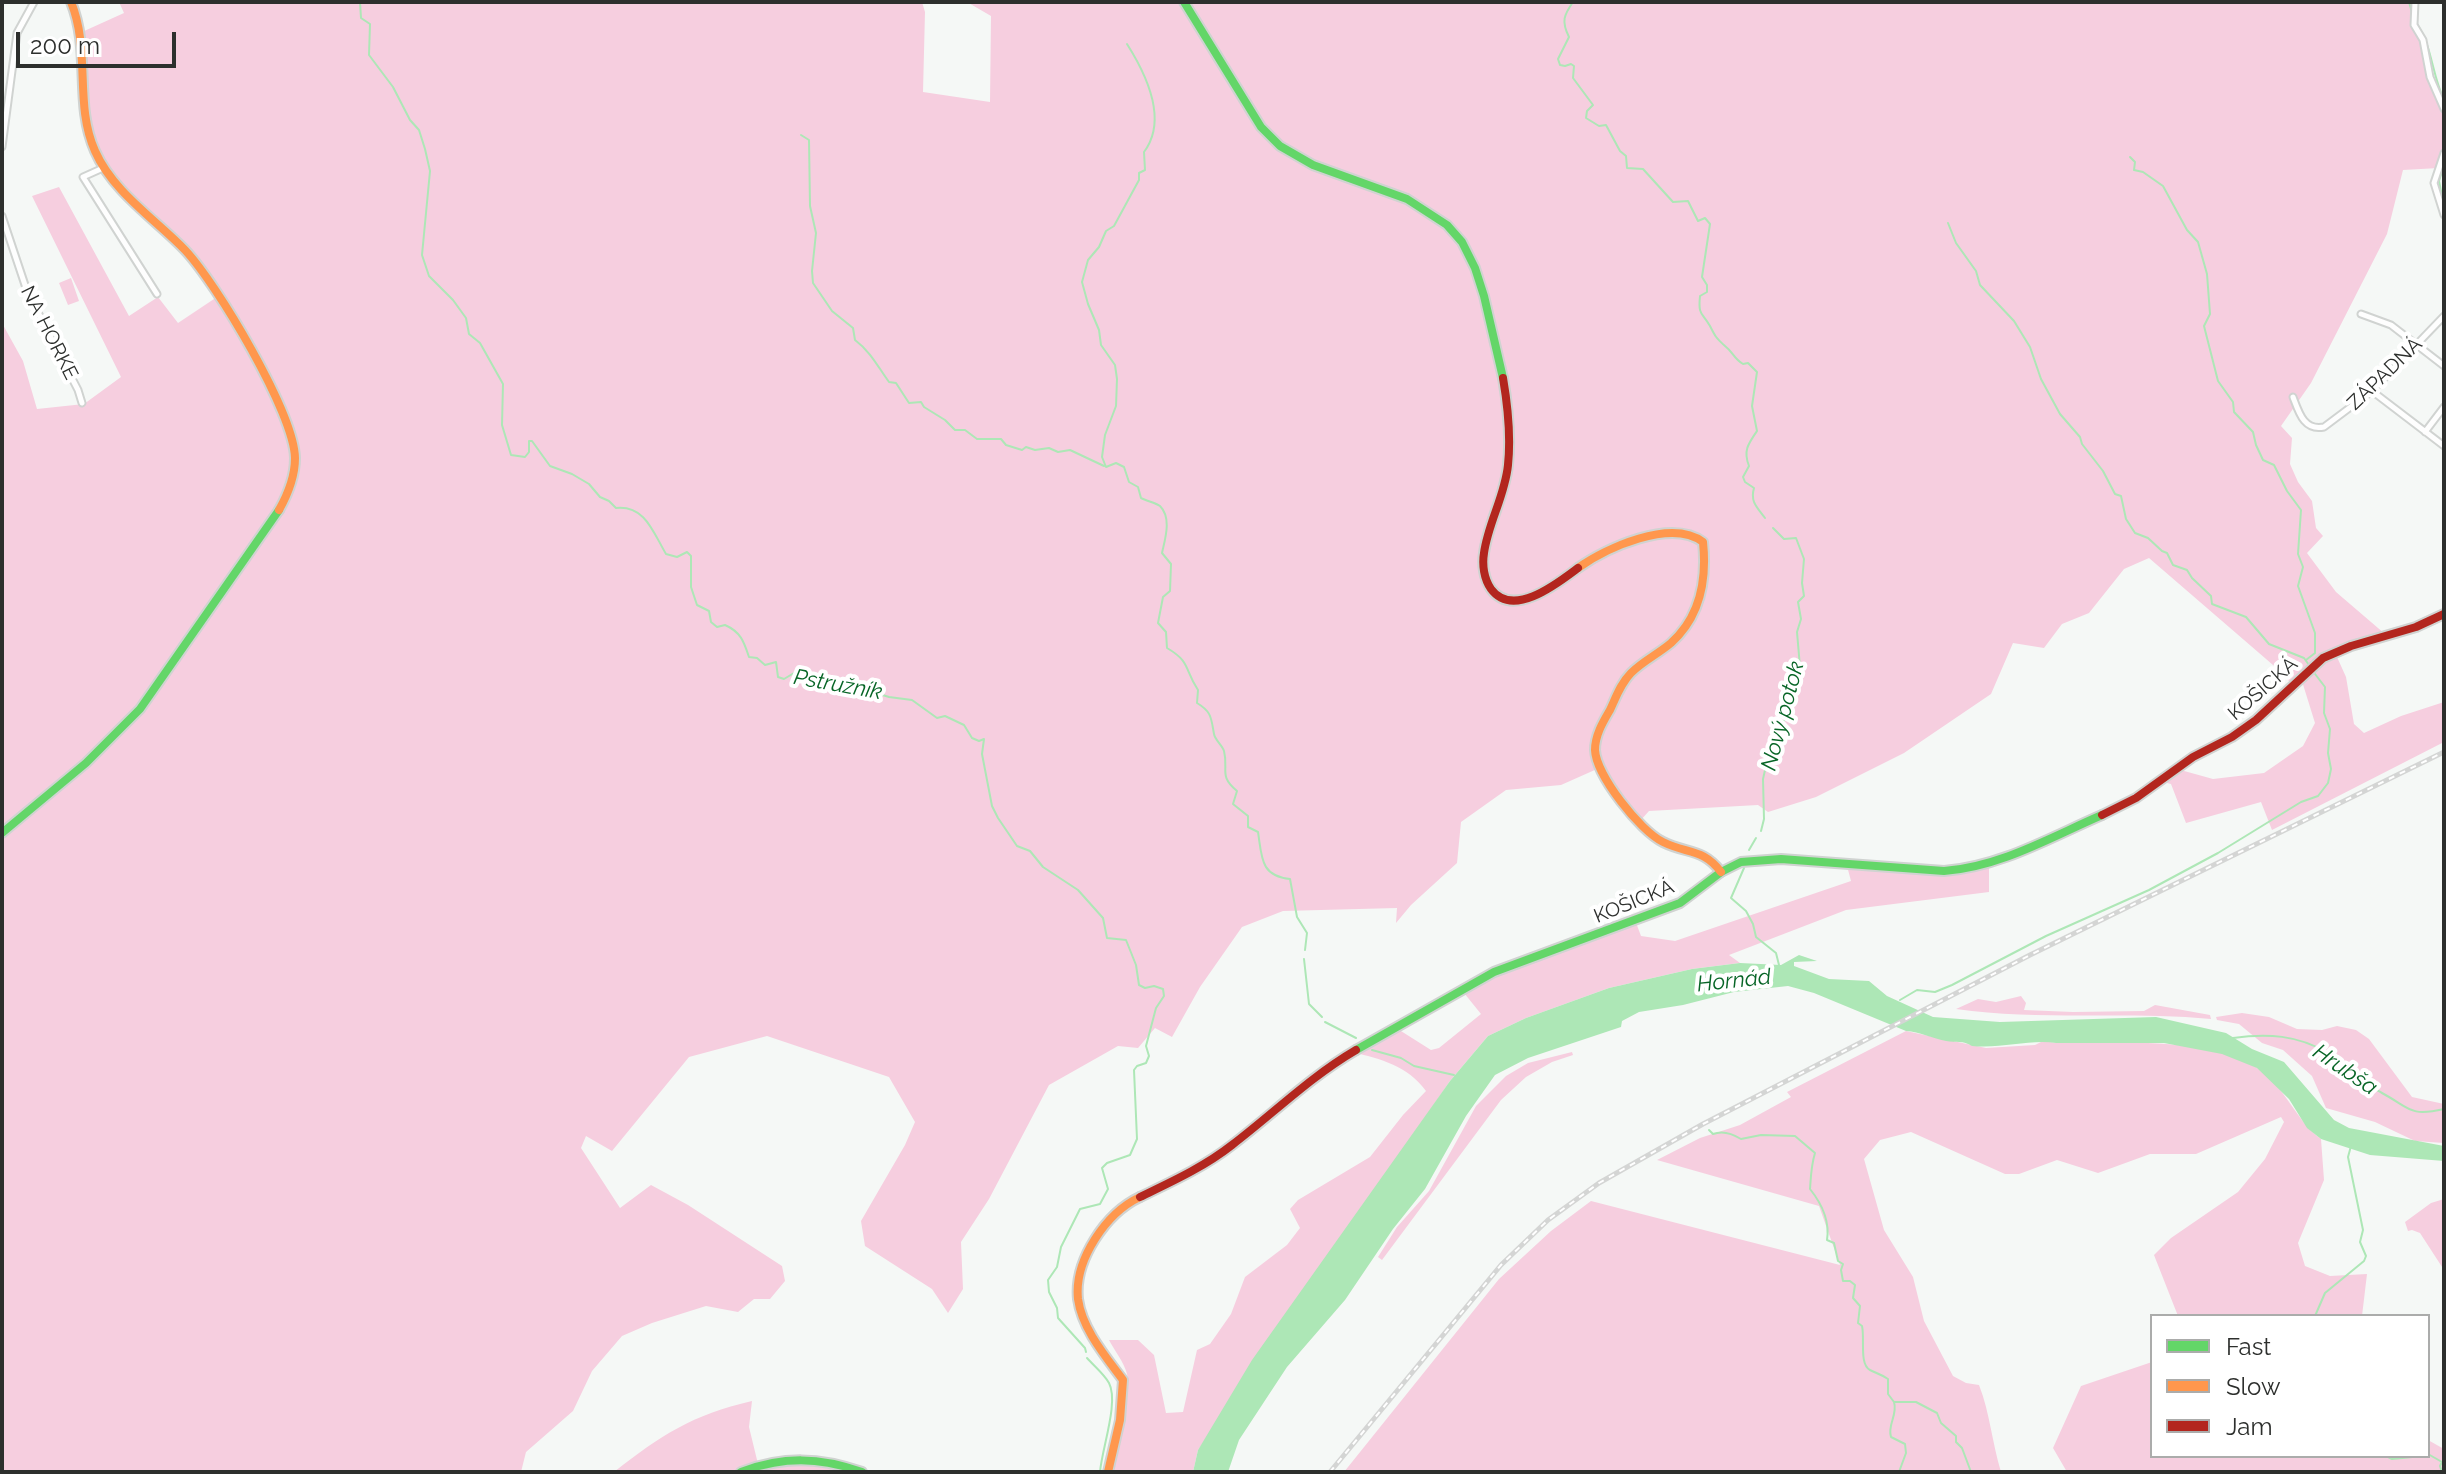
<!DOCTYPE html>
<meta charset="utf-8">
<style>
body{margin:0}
#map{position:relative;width:2446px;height:1474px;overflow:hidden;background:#f5f8f6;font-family:Raleway,sans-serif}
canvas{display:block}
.frame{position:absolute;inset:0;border:4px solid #2d2f2d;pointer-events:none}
.legend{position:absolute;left:2150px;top:1314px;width:280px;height:144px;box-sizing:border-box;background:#fff;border:2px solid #abacab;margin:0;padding:10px 14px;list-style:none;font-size:24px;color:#2d2f2d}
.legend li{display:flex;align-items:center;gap:16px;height:40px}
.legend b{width:40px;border:2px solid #abacab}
.scale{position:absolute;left:16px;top:32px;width:160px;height:36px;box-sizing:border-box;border:4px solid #2d2f2d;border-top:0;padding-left:10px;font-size:24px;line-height:28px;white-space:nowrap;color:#2d2f2d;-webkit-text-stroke:6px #fff;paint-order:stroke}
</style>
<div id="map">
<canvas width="2446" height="1474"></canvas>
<div class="frame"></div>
<ul class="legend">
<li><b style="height:10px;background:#63d668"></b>Fast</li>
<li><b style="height:10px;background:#ff974d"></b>Slow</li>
<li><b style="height:10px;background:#b3261e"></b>Jam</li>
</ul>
<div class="scale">200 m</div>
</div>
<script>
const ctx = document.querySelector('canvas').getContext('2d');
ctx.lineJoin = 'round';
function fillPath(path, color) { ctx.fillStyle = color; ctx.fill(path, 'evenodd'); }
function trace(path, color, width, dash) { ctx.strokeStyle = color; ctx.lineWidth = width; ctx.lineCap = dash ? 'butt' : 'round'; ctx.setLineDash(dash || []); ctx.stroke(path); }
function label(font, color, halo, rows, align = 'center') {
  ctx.font = font + ' Raleway,sans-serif'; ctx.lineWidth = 8; ctx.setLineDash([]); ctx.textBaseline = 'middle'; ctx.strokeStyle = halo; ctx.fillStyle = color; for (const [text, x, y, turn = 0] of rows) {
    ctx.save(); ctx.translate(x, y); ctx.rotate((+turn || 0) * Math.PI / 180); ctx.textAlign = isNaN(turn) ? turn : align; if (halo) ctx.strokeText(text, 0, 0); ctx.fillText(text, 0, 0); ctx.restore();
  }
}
fillPath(new Path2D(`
 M119,2H922L925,12L923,92L990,102L991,16L967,2H2416L2415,29L2423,40L2434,91L2444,112V154L2439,168L2403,170L2387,234L2311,383L2281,426L2292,438L2290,464L2298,482L2312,501L2316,528L2323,536L2307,553L2336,592L2385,634L2318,664L2337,657L2346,677L2354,724L2364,733L2401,716L2444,702V742L2272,830L2261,802L2186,823L2171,784L2163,782L2177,769L2213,779L2264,773L2303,746L2315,723L2301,678L2293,685L2273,665L2149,558L2124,569L2089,613L2062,624L2044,648L2013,643L1991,694L1904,753L1816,797L1768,812L1758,805L1649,811L1640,821L1597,769L1561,785L1506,790L1461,822L1457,863L1411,905L1396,923L1397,908L1283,911L1242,927L1200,987L1172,1037L1155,1028L1138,1048L1118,1046L1049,1085L989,1199L961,1242L963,1289L948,1313L932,1289L865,1246L861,1221L905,1145L915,1122L889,1077L767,1036L689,1057L612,1151L586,1136L581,1148L620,1208L651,1185L688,1205L782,1266L785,1281L770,1299H754L738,1312L706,1306L652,1323L622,1336L592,1371L573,1411L526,1452L521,1472H2V323L23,361L37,409L84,404L121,377L32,196L59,187L129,316L158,297L178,323L220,295L197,264L115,179L90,138L82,32L124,13Z
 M71,278L79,301L68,305L59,283Z
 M1983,862L1989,868V892L1846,910L1729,955L1740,963L1692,969L1609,988L1526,1018L1488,1036L1450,1081L1222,1415L1198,1450L1193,1472H1103C1112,1450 1133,1396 1127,1374C1124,1362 1114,1350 1109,1340H1138L1154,1355L1166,1413L1183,1412L1197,1350L1210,1344L1231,1314L1245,1277L1287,1245L1300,1228L1290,1209L1298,1200L1370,1157L1403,1115L1426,1091C1408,1066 1381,1059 1352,1052L1393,1026L1431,1050L1439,1048L1481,1014L1460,988L1635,920L1641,936L1675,941L1851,881L1847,866L1895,868L1974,866Z
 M2021,996L2026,1003L2024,1010L2073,1012L2144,1011L2155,1005L2210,1015L2211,1019C2126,1011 2040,1021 1956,1009L1978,999L1996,1002Z
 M2242,1013L2269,1017L2297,1029L2322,1030L2337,1026L2356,1030L2369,1039L2412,1097L2444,1104V1143L2415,1141L2375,1122L2326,1108L2312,1076L2283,1050L2262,1043L2239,1024L2217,1020L2216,1017Z
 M1906,1031L1986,1048L2035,1045L2043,1041L2056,1043C2073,1041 2089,1042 2105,1042C2154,1043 2212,1042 2256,1067C2284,1084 2295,1120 2321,1139L2324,1180L2298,1243L2305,1266L2330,1276L2367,1274L2362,1316H2178L2154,1255L2171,1238L2238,1192L2265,1159L2284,1122L2281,1117L2196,1154H2150L2098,1173L2057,1160L2019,1174H2005L1911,1132L1880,1140L1864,1159L1884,1230L1913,1277L1924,1321L1953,1376L1966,1383L1979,1385C1990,1413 1992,1443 2001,1472H1344L1499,1279L1551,1231L1591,1201L1840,1265L1819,1206L1657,1160L1700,1138L1740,1125L1791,1097L1787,1092Z
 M1572,1052L1573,1055L1552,1062L1526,1077L1501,1100L1382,1260L1378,1257L1397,1227L1429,1191L1476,1106L1506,1076L1528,1063Z
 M2444,1199V1270L2420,1233L2412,1230L2408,1231L2405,1222L2431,1203Z
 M2152,1362V1456H2428V1440L2444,1449V1472H2067L2053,1448L2081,1386Z
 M752,1401L749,1427L758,1464L741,1472H614C661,1435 692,1415 752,1401Z
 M800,1463L846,1472H758L778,1465Z`), '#f6cedf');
fillPath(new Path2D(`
 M1799,955L1817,961L1794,962V966L1829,979L1869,981L1887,996L1933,1017L2000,1022L2156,1017L2226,1033L2252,1049L2284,1062L2334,1120L2349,1128L2444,1146V1161L2370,1155L2321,1139L2307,1128L2289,1099L2257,1068L2222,1054L2164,1043H2056C2030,1039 2001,1049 1972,1046C1963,1040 1956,1043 1946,1041C1931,1038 1920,1032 1906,1031L1814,993L1788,986L1734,992L1683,1005L1639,1012L1622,1021L1621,1027L1528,1058L1495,1075L1466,1116L1425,1189L1393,1229L1345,1300L1287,1367L1239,1440L1228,1472H1193L1198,1450L1252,1360L1450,1081L1488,1036L1526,1018L1609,988L1692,969L1740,963L1781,965Z`), '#ade7b6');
trace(new Path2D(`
 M360,2L361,18L370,24L369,55L393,87L410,120L419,130L425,149L430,171L422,255L429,276L453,300L466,318L469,334L480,343L503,384L502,425L511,455L525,457L529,452V441H532L550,466L572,474L589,484L600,497L609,501L616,508C645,505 653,532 666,554L677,557L687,552L691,556V587L697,605L709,611L711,622L717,627L725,625C741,632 744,642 749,657L757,658L765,665L776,662L778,677L784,679L794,673L824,687L831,686L838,690L847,684L889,697L912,700L937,718L945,716L964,725L972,738L979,741L984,739L982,754L992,806L998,818L1017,846L1030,851L1043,867L1078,890L1103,918L1107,938L1126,940L1136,965L1139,985L1145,988L1154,986L1163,989L1164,996L1156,1008L1146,1046L1149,1056L1146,1063L1137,1066L1134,1070L1137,1139L1130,1155L1107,1163L1102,1168L1108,1189L1100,1204L1080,1209L1061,1247L1057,1267L1048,1280L1049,1292L1057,1308L1058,1318L1085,1348L1086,1352
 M1573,2C1564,15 1561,21 1569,37L1558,59L1560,65L1565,66L1571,64L1574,66L1573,78L1593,105L1587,111L1586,118L1599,126L1606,125L1620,151L1626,156L1627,168L1643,169L1673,202L1688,201L1698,221L1705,218L1710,224L1702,277L1707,285V292L1700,296C1698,316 1702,312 1710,326C1715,336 1716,338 1725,346C1733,352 1734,359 1743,364L1748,363L1757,372L1752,406L1757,431C1748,444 1743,451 1749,466L1743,477L1745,482L1754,488C1750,502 1757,507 1765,518
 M2409,2L2413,16
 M2416,22C2433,48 2431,72 2444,100
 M1127,44C1146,74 1168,120 1144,152L1145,170L1139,173V180L1114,226L1106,231L1099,247L1088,260L1082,282L1088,304L1099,330L1101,345L1115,365L1117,379L1116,406L1105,435L1102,457L1106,467L1116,463L1124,467L1129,482L1138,487L1141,498C1147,501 1156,503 1160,506C1172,518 1165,539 1162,553L1171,564L1170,591L1163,597L1158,623L1166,632L1167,648C1191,662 1184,669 1198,690L1197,703C1212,712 1211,718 1214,734C1215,740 1222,745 1224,751C1229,770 1218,775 1237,791L1233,804L1248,816V827L1258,832C1262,857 1260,876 1290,879L1297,917L1307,933L1305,950
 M801,135L809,140L810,206L816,233L812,271L813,283L832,311L853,328L855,340C871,352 878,367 889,382L896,383L909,403L921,402L924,407L945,420L955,430H965L977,439H1001L1006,445L1022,450L1026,447L1035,450L1049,448L1058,452L1070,450L1104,466
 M2130,157L2135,162L2134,170L2143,172L2163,186L2187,230L2198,242L2207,274L2210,314L2204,326L2218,381L2233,402L2234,412L2253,432L2256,445L2263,460L2274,465L2287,491L2301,510L2298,554L2303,567L2298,586L2315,633V653L2306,660
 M2444,165L2439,181L2444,206
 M1948,223L1956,243L1976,271L1980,285L2014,321L2030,347L2041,379L2060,414L2080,437L2082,444L2103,471L2115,494L2121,496L2126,519L2135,533L2148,538L2162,551L2167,553L2173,565L2187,570L2192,578L2211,596L2212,604L2246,617L2269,644L2304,658L2309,665
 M1761,831L1764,819L1763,779L1770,748L1776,730L1786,718L1788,693L1800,667L1797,632L1801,619L1798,602L1804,596L1802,583L1804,559L1796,538L1784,539L1773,528
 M1749,850L1756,838
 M1744,868L1731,898L1746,911L1753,924L1756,937L1776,953L1779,965
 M1304,959L1309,1004L1322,1017
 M1900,1000L1917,990L1935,992L1952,985L2046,936L2149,890L2218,853L2301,802L2318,796L2328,783L2331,769L2328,753L2330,729L2324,713L2325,687L2312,670
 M1325,1022L1356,1038
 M2233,1038C2267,1033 2298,1035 2328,1053C2337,1059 2342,1068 2350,1074C2361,1082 2371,1087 2382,1093C2410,1108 2409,1117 2444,1109
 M1372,1050L1401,1058L1414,1066L1454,1075
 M1709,1130L1713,1134C1723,1130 1733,1134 1741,1139L1761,1135L1795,1136L1815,1153C1811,1166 1811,1176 1810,1189C1822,1204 1830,1221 1827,1240L1834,1243L1838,1261L1843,1264L1841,1270L1843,1281H1850L1855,1285L1853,1298L1860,1306L1858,1323L1862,1326C1865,1339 1859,1364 1870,1370C1876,1373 1882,1375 1888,1379V1394L1894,1402H1916L1937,1413L1941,1423L1956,1436V1442L1962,1448L1971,1472
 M2315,1316L2325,1293L2364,1261L2366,1256L2360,1242L2363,1230L2348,1157L2351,1146
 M1087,1358C1094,1366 1104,1374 1109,1383C1119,1402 1102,1448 1100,1472
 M1894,1402C1898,1415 1887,1425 1891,1437L1905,1444L1906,1453L1899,1472
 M2428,1454L2442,1462L2440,1466L2442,1472
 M2386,1456L2392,1459L2423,1456`), '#ade7b6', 2);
const street = new Path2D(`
 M2415,2L2414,25L2423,40L2430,77L2444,109
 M2,147L17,33L34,2
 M2444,153L2434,183L2444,215
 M103,168L83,177L157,294
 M2,216L27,291L78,390L82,403
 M2361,314L2391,325L2444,366
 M2372,391L2444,446
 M2293,397C2299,413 2304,431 2324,427L2372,391L2444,316
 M2425,432L2444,407`);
const fast = new Path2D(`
 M1184,2L1261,127L1280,146L1313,165L1407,199L1447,225L1462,242L1475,268L1484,296L1503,378
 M2,833L86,763L140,709L279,510
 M1356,1050L1494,972L1680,903L1721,872L1741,862L1781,859L1944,871C2000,867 2051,837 2102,815
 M741,1472C783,1456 820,1457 862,1472`);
const slow = new Path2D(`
 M71,2C91,51 74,104 95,151C113,192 155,219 185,250C217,284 294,413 295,458C295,477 288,494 279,510
 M1578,568C1606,548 1671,518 1703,542C1707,580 1700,617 1671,643C1658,654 1643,661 1631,673C1621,683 1616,697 1610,710C1603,722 1595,735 1595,750C1596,775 1640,831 1663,842C1687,854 1703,848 1721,872
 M1108,1472L1120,1420L1123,1380C1106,1357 1082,1329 1078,1299C1074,1260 1106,1213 1140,1197`);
const jam = new Path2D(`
 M1503,378C1508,407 1511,436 1508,465C1505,496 1488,523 1484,553C1482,565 1484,579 1491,589C1513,619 1558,583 1578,568
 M2102,815L2136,798L2193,757L2232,737L2256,720L2323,658L2351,646L2416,627L2444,614
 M1140,1197C1171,1182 1204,1167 1232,1145C1274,1113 1310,1077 1356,1050`);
trace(street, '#d0d3d1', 9);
trace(fast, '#d0d3d1', 12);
trace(slow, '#d0d3d1', 12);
trace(jam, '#d0d3d1', 12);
trace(street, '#fefefe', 5);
trace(fast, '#63d668', 8);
trace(slow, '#ff974d', 8);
trace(jam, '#b3261e', 8);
const rail = new Path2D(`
 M1330,1472L1501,1265L1548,1220L1599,1183L1703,1124L2030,955L2444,752`);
trace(rail, '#d4d5d4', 5);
trace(rail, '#fff', 2, [6]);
label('20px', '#2d2f2d', '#fff', [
 ["NA HORKE",49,333,63],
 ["ZÁPADNÁ",2385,374,-44],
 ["KOŠICKÁ",2263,689,-41],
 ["KOŠICKÁ",1634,902,-22]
]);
label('italic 22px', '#076526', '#fff', [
 ["Pstružník",838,685,10],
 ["Nový potok",1783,716,-75],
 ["Hornád",1734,981,-6],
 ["Hrubša",2345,1070,34]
]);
</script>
